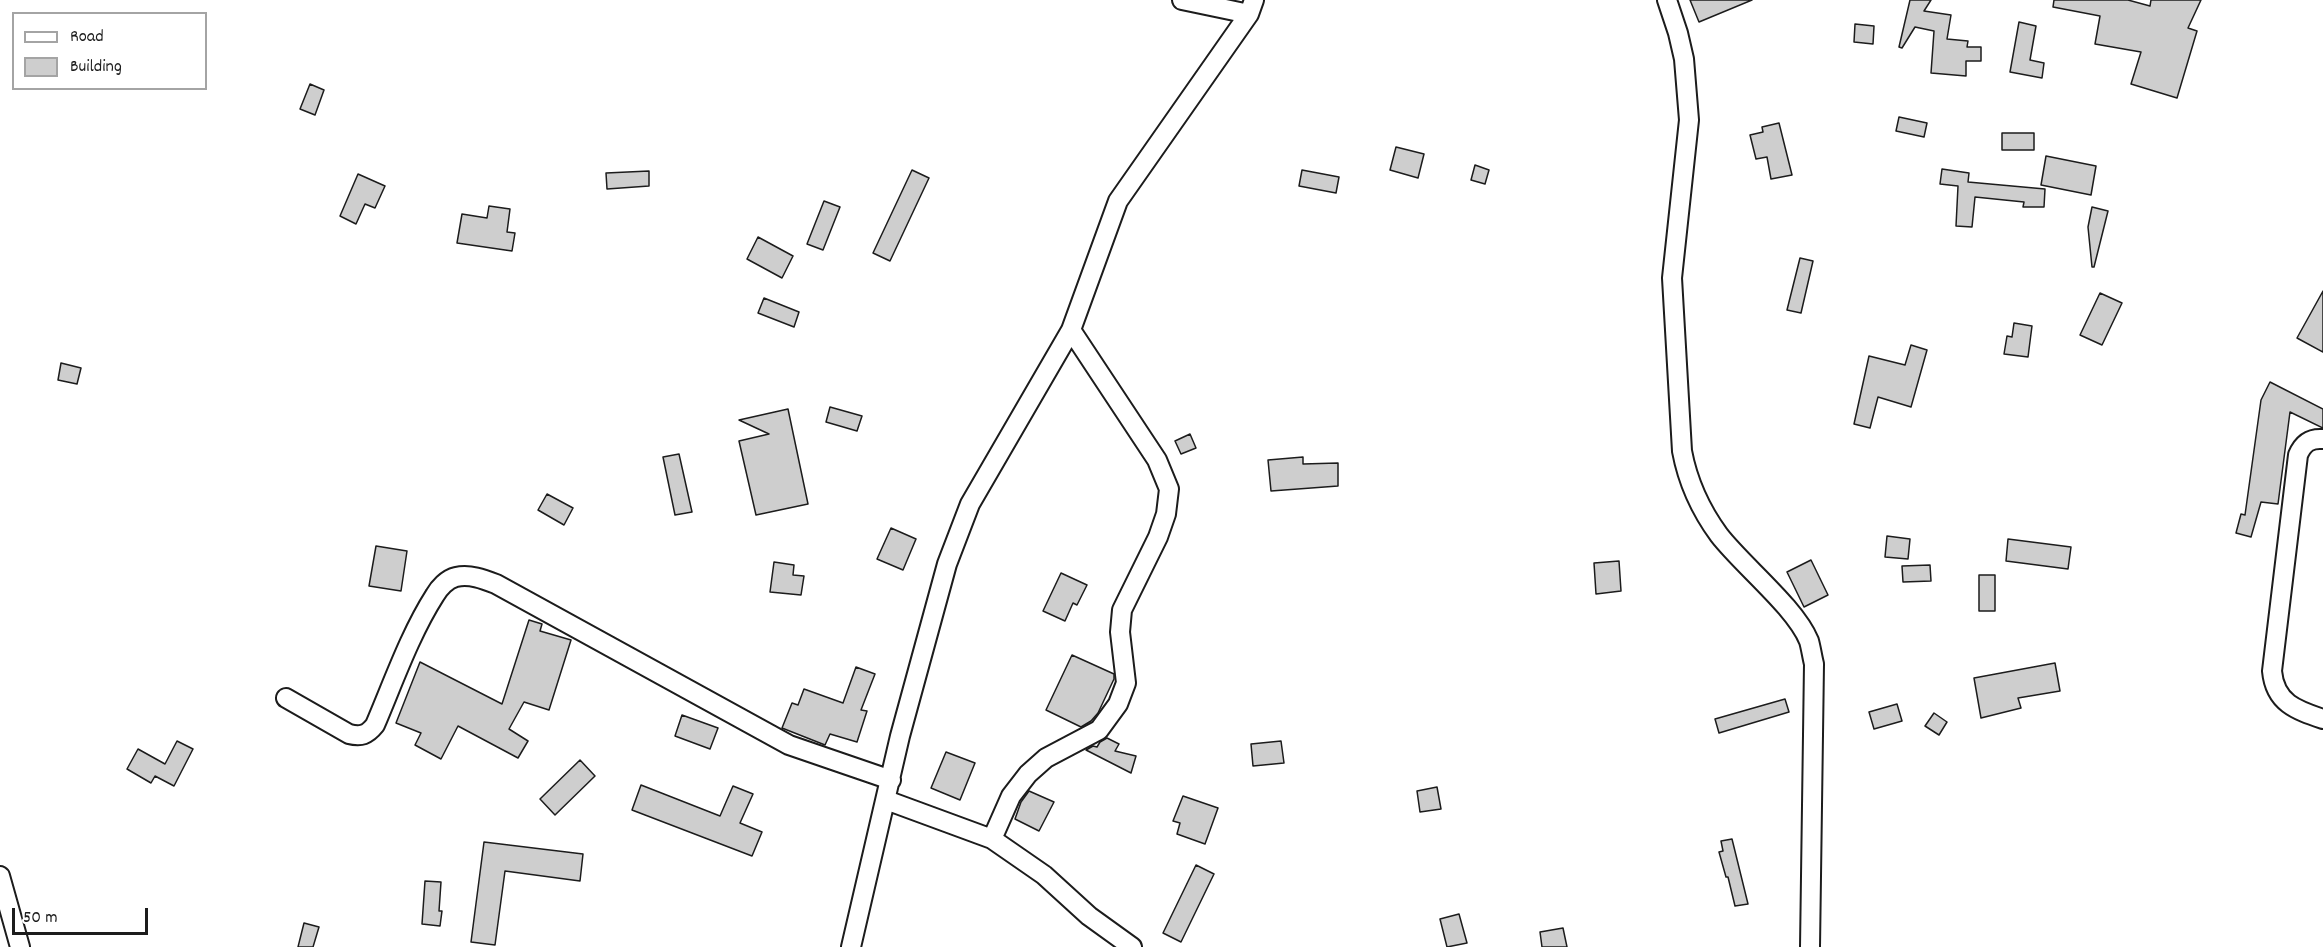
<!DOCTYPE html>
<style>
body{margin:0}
#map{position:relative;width:2323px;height:947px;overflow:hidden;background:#fff;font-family:Dekko,sans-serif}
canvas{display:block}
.legend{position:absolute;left:12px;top:12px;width:195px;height:78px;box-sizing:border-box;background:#fff;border:2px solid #a4a4a4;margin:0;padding:8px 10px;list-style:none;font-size:18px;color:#1c1c1c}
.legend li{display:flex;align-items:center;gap:12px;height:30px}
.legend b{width:30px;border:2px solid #a4a4a4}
.scale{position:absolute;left:12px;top:908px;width:136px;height:27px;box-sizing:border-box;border:3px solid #1c1c1c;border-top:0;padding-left:8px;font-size:18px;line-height:21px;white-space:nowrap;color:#1c1c1c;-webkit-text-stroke:4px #fff;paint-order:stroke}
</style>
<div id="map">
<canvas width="2323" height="947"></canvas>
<ul class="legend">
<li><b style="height:8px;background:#fff"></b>Road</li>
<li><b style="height:16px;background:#cecece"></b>Building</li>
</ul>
<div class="scale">50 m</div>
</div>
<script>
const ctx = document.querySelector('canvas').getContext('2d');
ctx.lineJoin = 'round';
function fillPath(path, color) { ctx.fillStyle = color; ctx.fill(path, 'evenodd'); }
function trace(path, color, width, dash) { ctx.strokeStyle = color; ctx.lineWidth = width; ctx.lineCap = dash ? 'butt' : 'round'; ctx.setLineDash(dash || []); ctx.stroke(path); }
const building = new Path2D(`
 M1690,0H1752L1699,22Z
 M1910,0H1931L1924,11L1951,15L1947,39L1968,41L1967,47H1981V61H1966V76L1931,73L1934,31L1915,27L1902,48L1899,47Z
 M2054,0H2128L2150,6L2151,0H2201L2188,28L2197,31L2177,98L2131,84L2141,52L2095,44L2100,16L2053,7Z
 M2019,22L2036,26L2030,60L2044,63L2042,78L2010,72Z
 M1855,24L1874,26L1873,44L1854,42Z
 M310,84L324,90L315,115L300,109Z
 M1899,117L1927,123L1924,137L1896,131Z
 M1779,123L1792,175L1771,179L1767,157L1756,159L1750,135L1763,132L1762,127Z
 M2002,133H2034V150H2002Z
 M1396,147L1424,154L1418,178L1390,170Z
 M2046,156L2096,166L2091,195L2041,185Z
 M1475,165L1489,170L1485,184L1471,180Z
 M1942,169L1969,173L1968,182L2045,189L2044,207H2023L2024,202L1975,197L1972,227L1956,226L1958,186L1940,184Z
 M912,170L929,178L890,261L873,253Z
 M1302,170L1339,177L1336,193L1299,186Z
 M649,171V186L607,189L606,173Z
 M358,174L385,186L375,208L365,204L356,224L340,216Z
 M824,201L840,207L823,250L807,244Z
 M489,206L510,209L507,232L515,233L512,251L457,243L462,214L487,218Z
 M2092,207L2108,211L2094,267H2092L2088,227Z
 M758,237L793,256L782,278L747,259Z
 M1800,258L1813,261L1801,313L1787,310Z
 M2323,291V352L2297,338Z
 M2100,293L2122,303L2102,345L2080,335Z
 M764,298L799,312L794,327L758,313Z
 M2014,323L2032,326L2028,357L2004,354L2007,336L2012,337Z
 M1911,345L1927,350L1911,407L1878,397L1870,428L1854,424L1869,356L1905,365Z
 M61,363L81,368L77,384L58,380Z
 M2270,382L2323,409V428L2290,412L2278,504L2261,502L2251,537L2236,533L2241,514L2245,515L2261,400Z
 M830,407L862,416L857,431L826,422Z
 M788,409L808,504L756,515L739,441L769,434L739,420Z
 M1190,434L1196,448L1181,454L1175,441Z
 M679,454L692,512L675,515L663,457Z
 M1303,457V464L1338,463V486L1271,491L1268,460Z
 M547,494L573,508L564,525L538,510Z
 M891,528L916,539L903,570L877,559Z
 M1887,536L1910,539L1908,559L1885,557Z
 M2008,539L2071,547L2068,569L2006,561Z
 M376,546L407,551L401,591L369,586Z
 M1811,560L1828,595L1804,607L1787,572Z
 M1619,561L1621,591L1596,594L1594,563Z
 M774,562L794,565L793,575L804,576L801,595L770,592Z
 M1930,565L1931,581L1903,582L1902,566Z
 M1061,573L1087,585L1077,605L1073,603L1065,621L1043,611Z
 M1979,575H1995V611H1979Z
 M529,620L542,624L540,631L571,640L549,710L524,702L509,729L528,741L518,758L458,726L441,759L415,745L421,733L396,723L420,662L502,704Z
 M1072,655L1114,674V679L1098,713L1091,721L1081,727L1046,710Z
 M2055,663L2060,691L2018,698L2021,708L1981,718L1974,678Z
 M856,667L875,674L861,710L867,711L857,742L830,734L825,745L782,728L792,703L798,705L804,689L843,703Z
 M1785,699L1789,712L1719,733L1715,719Z
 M1897,704L1902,721L1874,729L1869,712Z
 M1934,713L1947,722L1939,735L1925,726Z
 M682,715L718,728L710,749L675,736Z
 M1107,738L1119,744L1115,751L1136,756L1131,773L1086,750L1093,746L1097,747L1100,742Z
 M177,741L193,749L174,786L155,776L151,783L127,769L138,749L165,764Z
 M1281,741L1284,763L1253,766L1251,744Z
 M946,752L975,763L960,800L931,788Z
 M580,760L595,776L555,815L540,799Z
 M641,785L720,816L733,786L753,794L740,823L762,832L752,856L632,810Z
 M1437,787L1441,809L1420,812L1417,791Z
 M1029,791L1054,802L1039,831L1015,819L1021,802Z
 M1183,796L1218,808L1205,844L1177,834L1180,823L1173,821Z
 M1732,839L1748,904L1735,906L1728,877H1726L1719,852L1723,851L1721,841Z
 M484,842L583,854L580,881L505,871L495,945L471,942Z
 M1196,865L1214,874L1181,942L1163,933Z
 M425,881L441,882L439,911H442L440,926L422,924Z
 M1459,914L1467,943L1447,947L1440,919Z
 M304,923L319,927L313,947H298Z
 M1563,928L1567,947H1542L1540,932Z`);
fillPath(building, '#cecece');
trace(building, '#1c1c1c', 1.5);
const street = new Path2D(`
 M1182,0L1249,14
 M1667,0L1678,33L1684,59L1689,120L1672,278L1682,451C1688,483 1700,509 1719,535C1743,566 1795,607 1809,641C1811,648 1812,656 1814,664L1810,947
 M2323,439C2310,438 2303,443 2298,455L2272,671C2275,703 2296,710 2323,719
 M286,698L349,734C361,737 367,735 375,725C393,683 410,634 435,595C439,588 447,579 456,577C470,574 483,579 496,584L789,745L891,780
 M886,800L992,839L1044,875L1089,916L1132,947
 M992,839L1011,796L1028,774L1046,758L1099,730L1118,704L1126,683L1120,632L1122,610L1158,537L1166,514L1169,489L1157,460L1071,330
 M0,876L20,947
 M851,947L900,736L947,564L970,504L1071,330L1118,201L1249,14L1254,0`);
trace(street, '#1c1c1c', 22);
trace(street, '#fff', 18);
</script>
